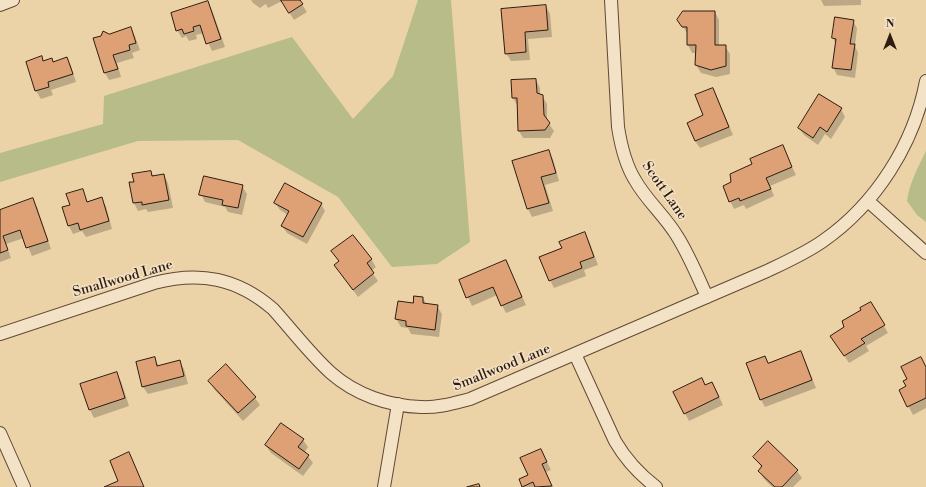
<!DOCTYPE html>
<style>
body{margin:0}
#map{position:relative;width:926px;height:487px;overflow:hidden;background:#ecd3a7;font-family:"Libre Bodoni",serif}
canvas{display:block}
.north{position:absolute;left:870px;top:16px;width:40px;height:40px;-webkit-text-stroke:3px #f3e2c6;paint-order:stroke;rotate:0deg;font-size:11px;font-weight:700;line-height:16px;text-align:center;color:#2e1b11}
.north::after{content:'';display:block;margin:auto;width:14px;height:18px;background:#2e1b11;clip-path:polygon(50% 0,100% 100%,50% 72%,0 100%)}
</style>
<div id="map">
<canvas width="926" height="487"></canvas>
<div class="north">N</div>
</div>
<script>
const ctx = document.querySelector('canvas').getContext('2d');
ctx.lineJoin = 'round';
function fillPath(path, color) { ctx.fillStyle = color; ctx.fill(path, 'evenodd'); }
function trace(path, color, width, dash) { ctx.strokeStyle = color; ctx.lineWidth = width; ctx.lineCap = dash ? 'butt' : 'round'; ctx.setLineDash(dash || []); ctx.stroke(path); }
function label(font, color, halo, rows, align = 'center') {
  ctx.font = font + ' "Libre Bodoni",serif'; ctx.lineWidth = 3; ctx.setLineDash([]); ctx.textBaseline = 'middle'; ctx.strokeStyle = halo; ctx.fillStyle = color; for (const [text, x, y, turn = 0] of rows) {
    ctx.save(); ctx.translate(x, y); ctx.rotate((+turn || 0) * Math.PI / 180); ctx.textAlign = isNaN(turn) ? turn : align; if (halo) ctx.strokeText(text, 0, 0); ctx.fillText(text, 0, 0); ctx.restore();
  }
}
fillPath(new Path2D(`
 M418,0H451L470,242L437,264L392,267L338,197L238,140L138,141L0,182V153L103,124L104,96L292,37L353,119L393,76Z
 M926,151V222L917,215L907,201C909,184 918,167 926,151Z`), '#b7bc88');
fillPath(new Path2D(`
 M251,0H299L307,12L294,20L282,1L268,8L266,4L260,8L253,3Z
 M821,0H861V5L824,6Z
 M208,2L212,10L225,47L212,51L204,33L196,35L197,39L189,41L186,36L182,38L177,30Z
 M546,6L550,14L552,37L528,39L530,60L511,61L506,53Z
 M715,12L719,20V46H725L730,54V74L716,77L701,73L696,65L697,53H692L688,45V35L679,20Z
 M836,18L853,21L857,28L855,46L858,53L855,78L837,75L833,67L836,45L833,38Z
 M131,28L135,36L140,50L132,53L134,58L117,63L121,77L109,80L105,73L109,35Z
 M41,58L44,62L52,60L54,63L67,58L71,66L76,82L51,90L53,95L41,99L36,91L27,62Z
 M536,80L540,88V95L542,96L547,104V121L554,131L550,138H523L519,131L517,105L513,98Z
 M717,97L733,135L700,148L695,141Z
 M841,109L845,117L831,139L825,134L818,145L804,135L799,128Z
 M782,146L796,175L770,186L774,196L746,209L744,205L734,209L730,201L732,183L754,165Z
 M548,151L553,159L559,181L545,185L553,211L532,217L528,209L513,162Z
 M151,172L154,177L164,175L168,183L173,208L148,212L146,209L138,211L134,203L130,183L135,182Z
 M242,186L247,194L242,215L228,212L225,207L205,202L201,194Z
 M82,190L88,203L101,199L106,206L112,229L86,237L82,231L73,234L69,226L63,208L71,206Z
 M32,200L37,207L51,249L32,256L24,238L6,244L11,258L0,262V211Z
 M275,203L321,204L325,211L307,244L287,233L282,226L288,215L280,210Z
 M584,233L589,241L598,265L584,270L586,276L554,288L550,280L563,249Z
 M333,252L371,259L376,267L371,271L378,281L358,297L335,265L339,262Z
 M506,261L526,305L506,313L497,295L472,306L460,280Z
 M423,298L427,305L437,306L442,314L439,337L411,334L408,328L401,327L396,319Z
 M871,303L888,333L866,346L869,351L849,363L836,343L862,310Z
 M800,352L805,360L816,388L765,407L761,400L747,364L765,357L769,364Z
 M154,358L159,366L179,361L184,369L188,384L148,394L143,387L137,363Z
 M226,366L255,398L260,405L243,421L214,389L210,381Z
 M926,367V408L913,415L900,390L907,387Z
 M116,373L121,381L129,406L94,418L90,410L81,385Z
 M702,379L706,386L716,390L723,405L689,421L674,392Z
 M303,440L308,447L304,453L308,456L313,463L303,476L271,453L266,446Z
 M541,450L551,470L546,472L553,487H524L520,479L529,475Z
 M129,453L144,487H107L120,482Z
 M754,457L797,471L802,478L793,487H772L764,479L759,471L762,468Z`), '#0003');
const building = new Path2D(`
 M281,0H300L303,4L289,13Z
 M208,1L221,39L206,44L200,25L193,27L194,31L184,34L182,29L176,31L171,13Z
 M546,5L548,30L525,32L526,52L505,54L501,9Z
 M683,11H715V45H726V66L711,70L695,65L696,45H687V27H682L677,20Z
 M835,17L854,20L850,44H855L851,70L832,68L836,39L832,38Z
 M131,27L136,43L129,45L130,50L113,55L118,69L104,73L93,38L101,36L103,31L109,34Z
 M42,56L43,61L52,58L53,62L67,57L73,74L48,82L49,87L35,91L26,62Z
 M536,79L537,93L543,95L544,115L550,123L545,130L518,131L517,98H512L511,80Z
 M713,88L729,127L695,141L687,123L703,115L695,95Z
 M819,94L842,108L827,132L820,127L813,138L798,128Z
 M783,145L792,167L766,178L771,189L740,201L739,198L729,202L723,186L731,182L730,174L752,164L750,159Z
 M549,150L556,173L541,177L549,203L527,209L512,161Z
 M151,171L152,176L164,174L169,200L142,205V202L133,203L129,182H134L132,174Z
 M204,176L243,185L238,208L222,205L223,200L199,195Z
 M285,183L322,203L303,237L281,226L289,211L274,203Z
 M83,189L87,202L102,197L109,221L80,230L78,223L68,226L62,207L70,205L66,194Z
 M33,198L48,241L26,248L20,230L3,236L8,250L0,253V210Z
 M585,232L594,257L580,262L582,268L549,281L539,257L562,248L559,242Z
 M353,235L372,259L367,263L374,273L353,290L334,265L339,261L331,251Z
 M506,260L522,297L501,306L493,287L466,298L459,280Z
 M414,296L423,297V303L438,305L435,330L406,326V321L395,319L398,301L413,303Z
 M871,302L885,325L861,339L865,343L844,356L830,336L844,327L842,321L861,310L860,308Z
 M801,351L812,380L760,400L746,363L765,356L768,363Z
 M155,357L157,366L180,360L184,376L142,387L136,362Z
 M921,357L926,367V398L907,407L899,390L906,386L903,381L907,379L901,367Z
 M226,364L256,397L238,413L208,381Z
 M117,372L125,398L89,410L80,384Z
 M702,378L705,385L712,382L719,397L684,414L673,392Z
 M281,423L304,439L298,447L309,455L299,469L265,445Z
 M768,441L798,470L782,487H775L758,471L762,466L753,457Z
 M541,449L547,462L542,464L552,486L535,487L533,482L522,487L519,479L528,475L520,458Z
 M129,452L144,487H104L118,481L110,461Z
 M479,484L480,487H467Z`);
fillPath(building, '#dea175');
trace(building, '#2e1b11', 1);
const street = new Path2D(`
 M611,0L618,127C621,146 625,164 635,180C646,200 665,216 677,236C689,255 698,277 707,297
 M0,5L13,0
 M868,201L926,253
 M0,334L154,283C200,271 237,278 273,309C292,330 310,354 331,373C356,395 389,406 421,407C438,408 454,403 470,399L767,271C786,262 806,253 823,241C876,204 914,144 926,81
 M575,354L615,441C626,460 639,474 656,487
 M0,433L24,487
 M384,487L398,404`);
trace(street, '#5e4936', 14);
trace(street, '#f3e2c6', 12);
label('14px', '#2e1b11', '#f3e2c6', [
 ["Scott Lane",664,191,55],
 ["Smallwood Lane",123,279,-16],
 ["Smallwood Lane",502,368,-22]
]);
</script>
